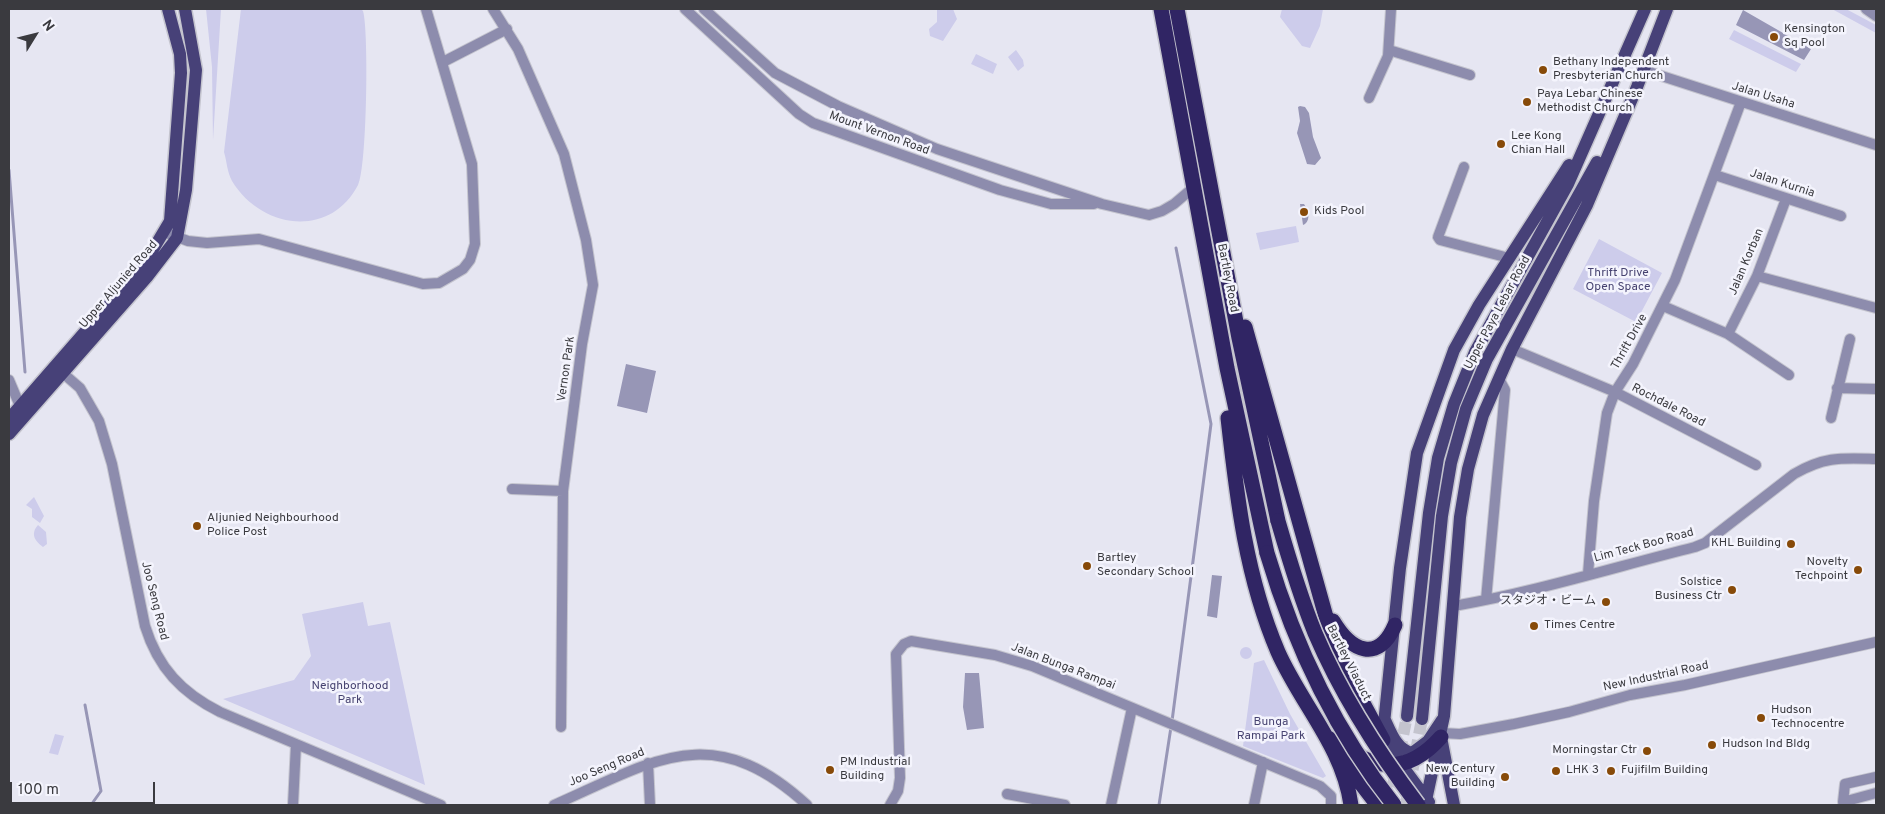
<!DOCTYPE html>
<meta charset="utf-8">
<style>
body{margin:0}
#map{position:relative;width:1885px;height:814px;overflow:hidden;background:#e6e6f2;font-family:Overpass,sans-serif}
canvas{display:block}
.frame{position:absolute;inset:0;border:10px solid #3a3a3f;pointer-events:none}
.north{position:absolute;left:10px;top:10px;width:50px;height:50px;-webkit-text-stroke:4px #f4f4fd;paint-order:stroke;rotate:54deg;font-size:14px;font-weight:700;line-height:20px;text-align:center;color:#3a3a3f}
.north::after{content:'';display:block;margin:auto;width:18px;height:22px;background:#3a3a3f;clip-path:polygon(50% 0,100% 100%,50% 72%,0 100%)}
.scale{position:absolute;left:10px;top:782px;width:145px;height:22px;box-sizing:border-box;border:2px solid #3a3a3f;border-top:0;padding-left:6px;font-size:15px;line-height:18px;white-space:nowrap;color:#3a3a3f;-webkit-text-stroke:4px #f4f4fd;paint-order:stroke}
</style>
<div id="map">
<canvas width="1885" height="814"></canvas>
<div class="frame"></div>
<div class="north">N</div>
<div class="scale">100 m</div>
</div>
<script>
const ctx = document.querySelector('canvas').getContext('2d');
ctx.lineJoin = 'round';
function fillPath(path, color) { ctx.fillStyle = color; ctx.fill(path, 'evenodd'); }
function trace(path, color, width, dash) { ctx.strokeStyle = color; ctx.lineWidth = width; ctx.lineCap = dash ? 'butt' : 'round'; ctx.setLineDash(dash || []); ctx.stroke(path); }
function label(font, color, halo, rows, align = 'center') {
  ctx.font = font + ' Overpass,"Noto Sans JP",sans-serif'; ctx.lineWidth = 5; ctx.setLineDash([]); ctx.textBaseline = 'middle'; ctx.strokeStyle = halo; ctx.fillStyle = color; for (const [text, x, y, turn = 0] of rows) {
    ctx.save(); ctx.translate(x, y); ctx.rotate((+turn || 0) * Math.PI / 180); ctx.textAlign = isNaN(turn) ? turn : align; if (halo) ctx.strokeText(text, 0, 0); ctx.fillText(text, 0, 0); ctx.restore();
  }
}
fillPath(new Path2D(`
 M206,9H221L213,140L212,67Z
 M241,9H361L363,11C369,31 367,169 358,185C330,239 261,229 232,181C227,172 227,162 224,152Z
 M937,9H953L957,19L943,41L930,36L929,29L937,22Z
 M1282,9H1323L1320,26L1310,48L1302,46L1280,17Z
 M1832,9H1846L1876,25V33Z
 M1734,30L1801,64L1796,72L1729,39Z
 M1016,50L1023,60L1024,66L1018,71L1008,57Z
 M976,54L997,64L993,74L971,64Z
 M1296,226L1299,242L1260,250L1256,233Z
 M1599,239L1662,273L1636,322L1573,289Z
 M34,497L44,516L40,523L32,517V509L26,505Z
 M38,525L46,532L47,544L43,547C35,541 30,534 38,525Z
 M363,602L368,626L390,622L425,785L223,699L294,680L311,656L302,614Z
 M1240 653a6 6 0 1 1 12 0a6 6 0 1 1-12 0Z
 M1264,660L1290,714L1326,776L1323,778L1243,746L1254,663Z
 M55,734L64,736L58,755L49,753Z`), '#cdcceb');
fillPath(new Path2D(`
 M1743,10L1811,49L1804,60L1736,25Z
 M1300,106L1305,107L1309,113L1313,137L1321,158L1315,165L1307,164L1297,133L1300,121L1298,107Z
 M1300,204H1304C1308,210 1311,219 1305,224L1303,225Z
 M626,364L656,371L647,413L617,406Z
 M1212,575L1222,576L1217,618L1207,616Z
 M965,673H979L984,728L967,730L963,707Z`), '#9796b6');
trace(new Path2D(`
 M9,170L25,372
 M85,705L101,791L91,805
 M1172,721L1211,424L1176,248
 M1159,805L1171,727`), '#9796b6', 3);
trace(new Path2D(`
 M1389,805L1407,716
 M1406,805L1422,719`), '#c4c4ce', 12, [12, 6]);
const street = new Path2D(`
 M493,9L518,49L564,154L586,240L593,285L582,344L563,491L561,727
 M685,9L799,114L813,123L1000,190L1051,204H1094
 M704,9L775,73L838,106L937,149L1102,204L1149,215L1162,211L1174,204L1194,187
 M1866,9L1876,16
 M1389,50L1470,75
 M443,62L507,29
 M1643,70L1876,145
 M1369,98L1388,56L1391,9
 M1464,167L1438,237L1440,240L1509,258
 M1715,175L1841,216
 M164,232L188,241L207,243L259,239L423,284L439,283L463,269L470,260L475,244L472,164L426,9
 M1757,276L1876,308
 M1663,306L1728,334L1789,375
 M1728,334L1757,276L1786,199
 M1512,349L1615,392L1756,465
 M57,368L80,388L99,421L112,464L145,626C158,668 182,693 220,712L441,805
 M9,380L20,406L25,411
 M1837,388L1876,389
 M1831,418L1850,339
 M512,489L563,491
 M1588,574L1594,501L1607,413L1615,392L1633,364L1675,280L1741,102
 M1486,600L1505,390L1499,379
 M1454,606C1535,592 1615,567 1695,547L1705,543L1794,474C1825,456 1842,458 1876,459
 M1442,733L1460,734L1514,724L1569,712L1630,695L1685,685L1876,642
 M648,763L650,805
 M1876,777L1845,784L1843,802L1876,793
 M1007,794L1065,805
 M293,805L296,744
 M554,805C654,761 712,718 807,805
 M890,805L898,791L900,778L896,654L904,644L911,641L995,655L1032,666L1320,786L1331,796V805
 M1111,805L1132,708
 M1254,805L1263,762`);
const primary = new Path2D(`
 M9,419L145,263L170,221L181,73L180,54L168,9
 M9,434L147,277L177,238L186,190L196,70L185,9
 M1407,716L1429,513L1438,458L1454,404L1475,352L1568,184L1645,9
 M1422,719L1442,516L1451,463L1466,409L1487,359L1597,162
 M1385,720C1391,733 1397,750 1412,753L1428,741L1442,720
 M1383,740L1429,802
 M1442,742L1454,805
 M1382,743L1400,568L1417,453L1454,350L1479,305L1569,165
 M1425,805L1444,716L1460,517L1468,469L1483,415L1512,349L1587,205L1637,87L1667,9`);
const highway = new Path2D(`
 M1161,9L1227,368L1267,553
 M1177,9L1239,338L1278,521
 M1245,327L1326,617L1344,668L1383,740
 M1228,418C1237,499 1246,577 1278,652C1301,704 1343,747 1351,805
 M1333,621C1351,651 1378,664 1395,625
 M1328,738C1370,767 1403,780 1441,737
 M1342,759L1376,803`);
trace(street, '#c4c4ce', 12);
trace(primary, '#c4c4ce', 15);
trace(highway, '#c4c4ce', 18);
trace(street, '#8d8cad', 10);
trace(primary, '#474178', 12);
trace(highway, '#302564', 15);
const highwayBridge = new Path2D(`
 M1278,521C1289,559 1300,596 1315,633C1341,694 1378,752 1418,805
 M1267,553C1294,644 1335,731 1394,805`);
trace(highwayBridge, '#c4c4ce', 18, []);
trace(highwayBridge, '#302564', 15);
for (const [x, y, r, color] of [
 [1774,37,5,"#874a09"],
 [1543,70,5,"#874a09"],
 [1527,102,5,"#874a09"],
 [1501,144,5,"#874a09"],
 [1304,212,5,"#874a09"],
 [197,526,5,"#874a09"],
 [1791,544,5,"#874a09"],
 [1087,566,5,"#874a09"],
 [1858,570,5,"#874a09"],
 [1732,590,5,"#874a09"],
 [1606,602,5,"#874a09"],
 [1534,626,5,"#874a09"],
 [1761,718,5,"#874a09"],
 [1712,745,5,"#874a09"],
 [1647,751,5,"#874a09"],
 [830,770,5,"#874a09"],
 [1556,771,5,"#874a09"],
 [1611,771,5,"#874a09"],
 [1505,777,5,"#874a09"]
]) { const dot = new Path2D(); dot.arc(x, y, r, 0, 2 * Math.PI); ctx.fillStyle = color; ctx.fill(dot); trace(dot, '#f4f4fd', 2); }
label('12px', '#3a3a3f', '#f4f4fd', [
 ["Kensington",1784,30],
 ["Sq Pool",1784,44],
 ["Bethany Independent",1553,63],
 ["Presbyterian Church",1553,77],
 ["Paya Lebar Chinese",1537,95],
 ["Methodist Church",1537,109],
 ["Lee Kong",1511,137],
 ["Chian Hall",1511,151],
 ["Kids Pool",1314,212],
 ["Aljunied Neighbourhood",207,519],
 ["Police Post",207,533],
 ["KHL Building",1781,544,"right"],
 ["Bartley",1097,559],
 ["Secondary School",1097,573],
 ["Novelty",1848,563,"right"],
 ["Techpoint",1848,577,"right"],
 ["Solstice",1722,583,"right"],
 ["Business Ctr",1722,597,"right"],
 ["スタジオ・ビーム",1596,602,"right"],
 ["Times Centre",1544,626],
 ["Hudson",1771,711],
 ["Technocentre",1771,725],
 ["Hudson Ind Bldg",1722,745],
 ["Morningstar Ctr",1637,751,"right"],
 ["PM Industrial",840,763],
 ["Building",840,777],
 ["New Century",1495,770,"right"],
 ["Building",1495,784,"right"],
 ["LHK 3",1566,771],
 ["Fujifilm Building",1621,771]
], 'left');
label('12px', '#3a3a3f', '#f4f4fd', [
 ["Jalan Usaha",1763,96,17],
 ["Mount Vernon Road",879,134,20],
 ["Jalan Kurnia",1782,184,18],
 ["Jalan Korban",1747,262,-67],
 ["Bartley Road",1227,278,79],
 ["Upper Aljunied Road",119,285,-49],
 ["Upper Paya Lebar Road",1498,313,-62],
 ["Thrift Drive",1630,342,-61],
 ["Vernon Park",567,369,-82],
 ["Rochdale Road",1668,406,27],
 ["Lim Teck Boo Road",1644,546,-15],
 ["Joo Seng Road",154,601,76],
 ["Bartley Viaduct",1348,663,63],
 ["Jalan Bunga Rampai",1063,667,21],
 ["New Industrial Road",1656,677,-12],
 ["Joo Seng Road",607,768,-23]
]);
label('12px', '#474371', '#f4f4fd', [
 ["Thrift Drive",1618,274],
 ["Open Space",1618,288],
 ["Neighborhood",350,687],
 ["Park",350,701],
 ["Bunga",1271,723],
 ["Rampai Park",1271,737]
]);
</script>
